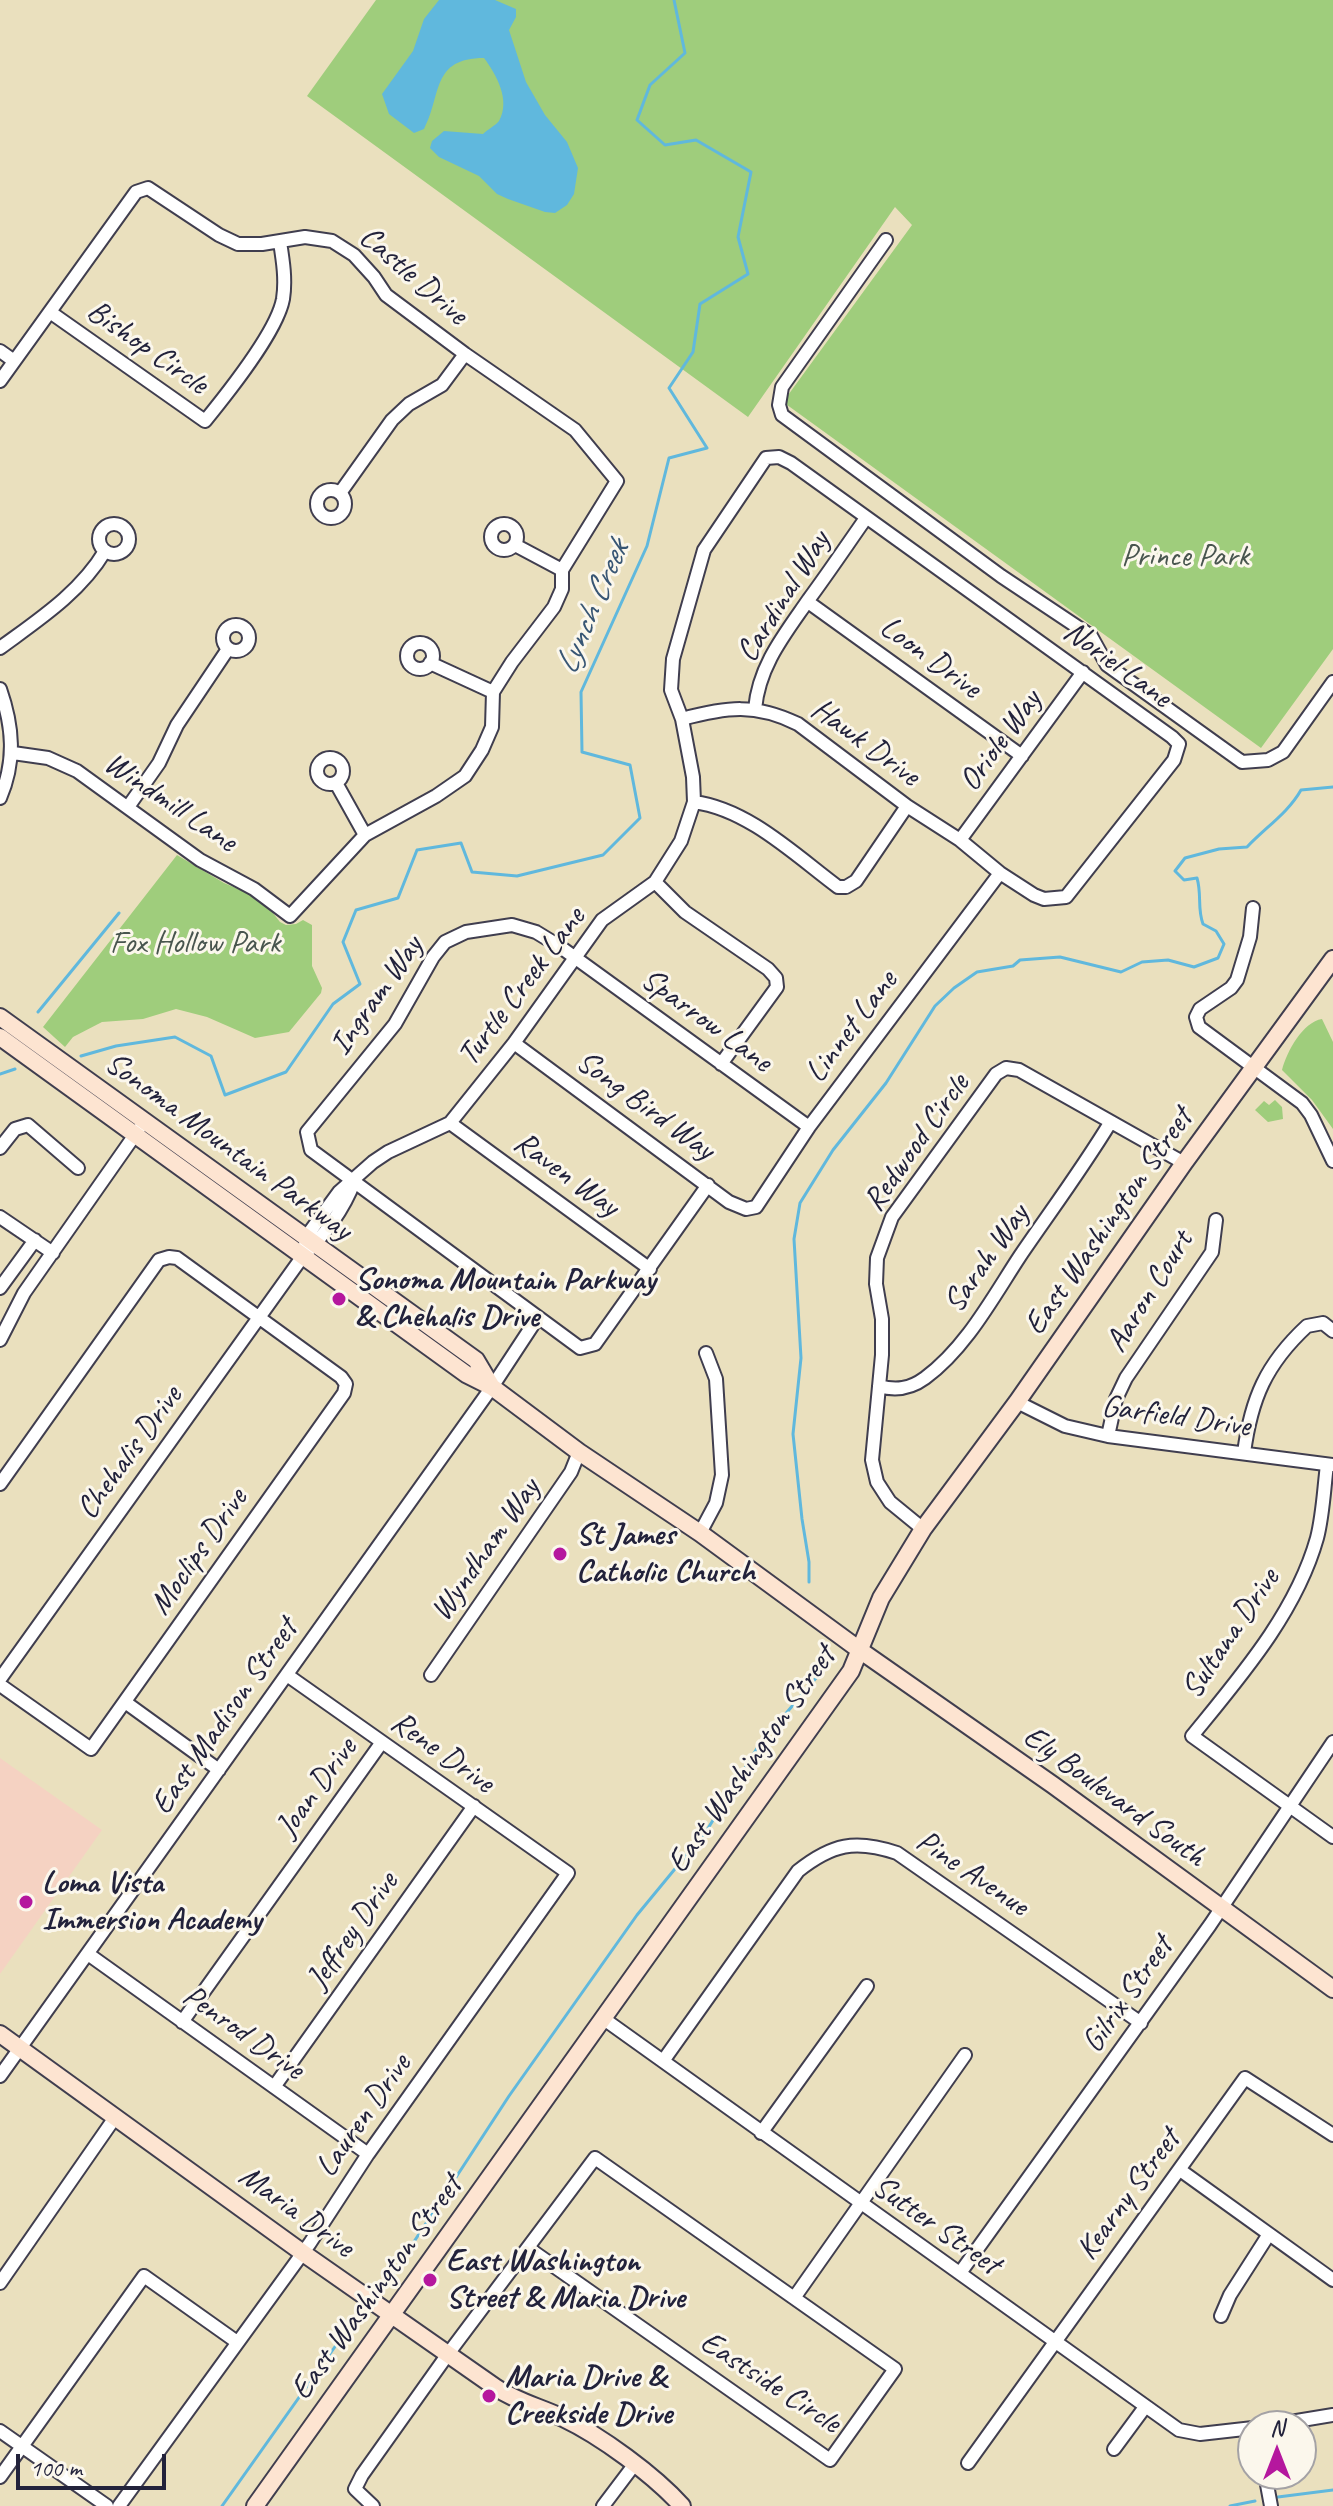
<!DOCTYPE html>
<style>
body{margin:0}
#map{position:relative;width:1333px;height:2506px;overflow:hidden;background:#eae0be;font-family:Caveat,sans-serif}
canvas{display:block}
.north{position:absolute;left:1237px;top:2410px;width:80px;height:80px;box-sizing:border-box;background:#fbf7ec;border:2px solid #a4a2a5;border-radius:50%;rotate:0deg;font-size:22px;font-weight:700;line-height:32px;text-align:center;color:#22223b}
.north::after{content:'';display:block;margin:auto;width:28px;height:36px;background:#b5179e;clip-path:polygon(50% 0,100% 100%,50% 72%,0 100%)}
.scale{position:absolute;left:16px;top:2454px;width:150px;height:36px;box-sizing:border-box;border:4px solid #22223b;border-top:0;padding-left:10px;font-size:24px;line-height:28px;white-space:nowrap;color:#22223b;-webkit-text-stroke:6px #fbf7ec;paint-order:stroke}
</style>
<div id="map">
<canvas width="1333" height="2506"></canvas>
<div class="north">N</div>
<div class="scale">100 m</div>
</div>
<script>
const ctx = document.querySelector('canvas').getContext('2d');
ctx.lineJoin = 'round';
function fillPath(path, color) { ctx.fillStyle = color; ctx.fill(path, 'evenodd'); }
function trace(path, color, width, dash) { ctx.strokeStyle = color; ctx.lineWidth = width; ctx.lineCap = dash ? 'butt' : 'round'; ctx.setLineDash(dash || []); ctx.stroke(path); }
function label(font, color, halo, rows, align = 'center') {
  ctx.font = font + ' Caveat,sans-serif'; ctx.lineWidth = 6; ctx.setLineDash([]); ctx.textBaseline = 'middle'; ctx.strokeStyle = halo; ctx.fillStyle = color; for (const [text, x, y, turn = 0] of rows) {
    ctx.save(); ctx.translate(x, y); ctx.rotate((+turn || 0) * Math.PI / 180); ctx.textAlign = isNaN(turn) ? turn : align; if (halo) ctx.strokeText(text, 0, 0); ctx.fillText(text, 0, 0); ctx.restore();
  }
}
fillPath(new Path2D(`
 M0,1758L102,1830L0,1974Z`), '#f5d2c2');
fillPath(new Path2D(`
 M376,0H1333V649L1261,748L783,402L912,225L895,207L748,417L307,96Z
 M177,855L224,883L253,895L265,903L280,922L286,925L296,924L303,920L312,925V966L322,988L321,993L289,1032L255,1038L207,1017L176,1009L143,1019L102,1022L73,1037L65,1047L43,1027Z
 M1322,1019L1333,1042V1129L1312,1100L1282,1070C1287,1051 1303,1022 1322,1019Z
 M1275,1100L1282,1107L1283,1119L1268,1122L1255,1110L1264,1101L1269,1105Z`), '#9fcd7c');
fillPath(new Path2D(`
 M439,0H495L516,9V17L509,30L526,82L545,115L567,142L578,168L574,194L567,205L555,213L545,212L508,199L497,194L479,176L439,157L430,148L432,141L444,131L483,134C487,130 496,125 499,121C511,100 496,74 484,58C431,58 442,95 424,129L414,133L389,114L382,94L413,51L424,19Z`), '#60b8dd');
trace(new Path2D(`
 M38,1012L119,913
 M81,1056L116,1046L175,1037L211,1056L225,1095L286,1072L333,1004L360,984L343,942L356,910L398,898L417,850L461,843L472,872L517,876L603,855L640,818L630,765L582,752L581,692L647,546L669,458L707,448L669,388L693,352L700,304L748,274L738,237L751,172L696,140L665,145L637,120L650,85L685,53L674,0
 M0,1074L15,1069
 M809,1582V1562L802,1519L793,1434L801,1358L794,1239L800,1203L833,1150L886,1083L935,1006L954,988L977,972L1013,966L1020,960L1060,957L1121,972L1142,962L1168,960L1194,967L1218,958L1224,944L1216,931L1203,924C1197,908 1202,895 1197,878L1184,880L1175,871L1185,858L1219,849L1247,847C1266,827 1288,813 1301,790L1333,787
 M381,2287L389,2280L509,2096L637,1915L707,1830L759,1745L828,1664L826,1646
 M1278,2497L1333,2490
 M222,2506L361,2310
 M1230,2506L1255,2501`), '#60b8dd', 3);
const street = new Path2D(`
 M886,240L782,387L779,405L782,415L1001,576L1091,636L1107,665L1242,762L1268,760L1283,752L1333,682
 M50,312L205,421C227,394 277,332 283,299C286,280 283,261 280,242
 M0,351L14,361
 M0,381L136,192L148,188L219,235L238,244H262L305,237L332,241L354,255L374,277L386,295L465,354L575,430L617,481L562,570V589L554,607L512,662L493,692L492,727L482,750L465,776L436,796L365,835L290,916L254,889L200,860L77,771L48,758L13,753
 M317 504a14 14 0 1 1 28 0a14 14 0 1 1-28 0Z
 M340,493L392,420L409,404L442,385L465,354
 M99 539a15 15 0 1 1 30 0a15 15 0 1 1-30 0Z
 M491 537a13 13 0 1 1 26 0a13 13 0 1 1-26 0Z
 M515,545L562,570
 M808,602L1022,756
 M223 638a13 13 0 1 1 26 0a13 13 0 1 1-26 0Z
 M407 656a13 13 0 1 1 26 0a13 13 0 1 1-26 0Z
 M0,648C38,620 80,593 105,551
 M430,663L493,692
 M0,689C13,726 16,761 0,798
 M755,709C759,665 785,634 809,599C829,572 847,545 866,518
 M317 771a13 13 0 1 1 26 0a13 13 0 1 1-26 0Z
 M336,783L365,835
 M694,802C748,809 795,855 838,887H846L856,881L907,806
 M128,807L159,763L177,725L228,649
 M960,840L1083,672
 M655,882L685,912L768,969L776,978L777,987L721,1064
 M1253,908L1250,937L1237,980L1231,988L1200,1009L1196,1017L1199,1027L1302,1103L1311,1115L1333,1161
 M514,1043L729,1202L746,1209L756,1207L809,1127L1000,873
 M450,1123L650,1269
 M0,1148L15,1129L28,1125L78,1168
 M708,1185L595,1344L580,1348L311,1150L307,1132L395,1024L433,957L445,942L466,932L512,925L536,932L559,946L809,1127
 M0,1217L53,1253
 M305,1245L306,1237L339,1192L373,1162L388,1152L450,1123L514,1043L602,920L655,882L681,841L694,802L693,777L682,719L671,690L673,659L704,550L766,458L779,457L791,463L1172,737L1179,744L1174,760L1066,897L1044,899L1034,895L1000,873L960,840L907,806L798,724C755,703 727,707 682,719
 M0,1288L35,1240
 M0,1340L24,1293L139,1129
 M879,1386C896,1391 910,1389 925,1378C966,1348 993,1297 1020,1256C1050,1212 1082,1169 1110,1123
 M1017,1402L1065,1426L1108,1436L1333,1465
 M1108,1436L1116,1399L1126,1378L1212,1252L1216,1220
 M1244,1453C1251,1399 1266,1364 1307,1326L1323,1323L1333,1331
 M1327,1465C1324,1488 1323,1515 1317,1538C1296,1613 1240,1677 1192,1736L1333,1837
 M0,1484L159,1260L169,1257L177,1258L341,1377L346,1384L344,1393L91,1749L0,1685
 M923,1529L890,1502L877,1482L872,1460L882,1355V1319L876,1284L877,1258L892,1217L996,1074L1006,1068L1019,1070L1184,1163
 M700,1533L716,1503L722,1475L716,1379L706,1353
 M431,1675L571,1472L579,1452
 M0,1679L303,1256C324,1236 344,1209 354,1182
 M125,1702L219,1770
 M88,1954L368,2154
 M604,2019L1179,2430L1200,2434L1253,2428
 M182,2022L382,1742
 M663,2061L798,1871C832,1844 855,1839 897,1853L1141,2023
 M0,2076L492,1387L538,1317
 M274,2087L474,1806
 M761,2133L867,1986
 M1180,2170L1333,2280
 M960,2273L1210,1925L1333,1742
 M0,2283L116,2116
 M794,2298L965,2055
 M1221,2316L1230,2295L1269,2234
 M1266,2426L1333,2415
 M0,2431L107,2506
 M1114,2449L1145,2407
 M968,2463L1245,2078L1333,2135
 M1265,2474L1271,2506
 M0,2477L144,2276L237,2342
 M119,2506L310,2243L368,2154L568,1873L287,1675
 M373,2506L355,2489L362,2475L448,2354L595,2158L895,2369L830,2460L528,2248
 M603,2506L634,2465`);
const secondary = new Path2D(`
 M0,1017L476,1360L492,1387
 M0,1037L466,1374L492,1387L579,1452L700,1533L861,1651L1053,1785L1333,1989
 M0,2034L303,2253L495,2387C517,2402 540,2407 563,2418C601,2436 654,2475 682,2506
 M255,2506L851,1671L881,1598L923,1529L1017,1402L1184,1163L1333,959`);
trace(street, '#403e4f', 16);
trace(secondary, '#403e4f', 20);
trace(street, '#fff', 12);
trace(secondary, '#fde4d1', 16);
for (const [x, y, r, color] of [
 [339,1299,8,"#b5179e"],
 [560,1554,8,"#b5179e"],
 [26,1902,8,"#b5179e"],
 [430,2280,8,"#b5179e"],
 [489,2396,8,"#b5179e"]
]) { const dot = new Path2D(); dot.arc(x, y, r, 0, 2 * Math.PI); ctx.fillStyle = color; ctx.fill(dot); trace(dot, '#fbf7ec', 3); }
label('32px', '#22223b', '#fbf7ec', [
 ["Castle Drive",413,276,41],
 ["Bishop Circle",147,348,35],
 ["Cardinal Way",784,597,-58],
 ["Loon Drive",930,658,36],
 ["Noriel Lane",1117,665,36],
 ["Oriole Way",1001,741,-54],
 ["Hawk Drive",865,743,36],
 ["Windmill Lane",170,803,34],
 ["Turtle Creek Lane",522,987,-53],
 ["Ingram Way",377,996,-55],
 ["Sparrow Lane",706,1021,36],
 ["Linnet Lane",852,1027,-53],
 ["Song Bird Way",645,1106,36],
 ["Redwood Circle",917,1143,-55],
 ["Sonoma Mountain Parkway",228,1147,36],
 ["Raven Way",566,1175,36],
 ["East Washington Street",1109,1222,-55],
 ["Sarah Way",987,1259,-55],
 ["Aaron Court",1150,1292,-58],
 ["Garfield Drive",1176,1417,8],
 ["Chehalis Drive",130,1453,-54],
 ["Wyndham Way",486,1550,-55],
 ["Moclips Drive",199,1552,-55],
 ["Sultana Drive",1231,1634,-56],
 ["East Madison Street",225,1717,-55],
 ["Rene Drive",442,1753,35],
 ["East Washington Street",752,1760,-55],
 ["Joan Drive",317,1788,-54],
 ["Ely Boulevard South",1114,1797,36],
 ["Pine Avenue",972,1874,34],
 ["Jeffrey Drive",353,1931,-55],
 ["Gilrix Street",1128,1995,-55],
 ["Penrod Drive",243,2033,35],
 ["Lauren Drive",364,2116,-55],
 ["Kearny Street",1129,2195,-54],
 ["Maria Drive",296,2212,36],
 ["Sutter Street",936,2226,35],
 ["East Washington Street",377,2288,-54],
 ["Eastside Circle",770,2383,33]
]);
label('32px', '#48554e', '#fbf7ec', [
 ["Prince Park",1185,557],
 ["Fox Hollow Park",195,944]
]);
label('bold 32px', '#22223b', '#fbf7ec', [
 ["Sonoma Mountain Parkway",355,1281],
 ["& Chehalis Drive",355,1318],
 ["St James",576,1536],
 ["Catholic Church",576,1573],
 ["Loma Vista",42,1884],
 ["Immersion Academy",42,1921],
 ["East Washington",446,2262],
 ["Street & Maria Drive",446,2299],
 ["Maria Drive &",505,2378],
 ["Creekside Drive",505,2415]
], 'left');
label('italic 34px', '#385674', '#fbf7ec', [
 ["Lynch Creek",593,608,-67]
]);
</script>
